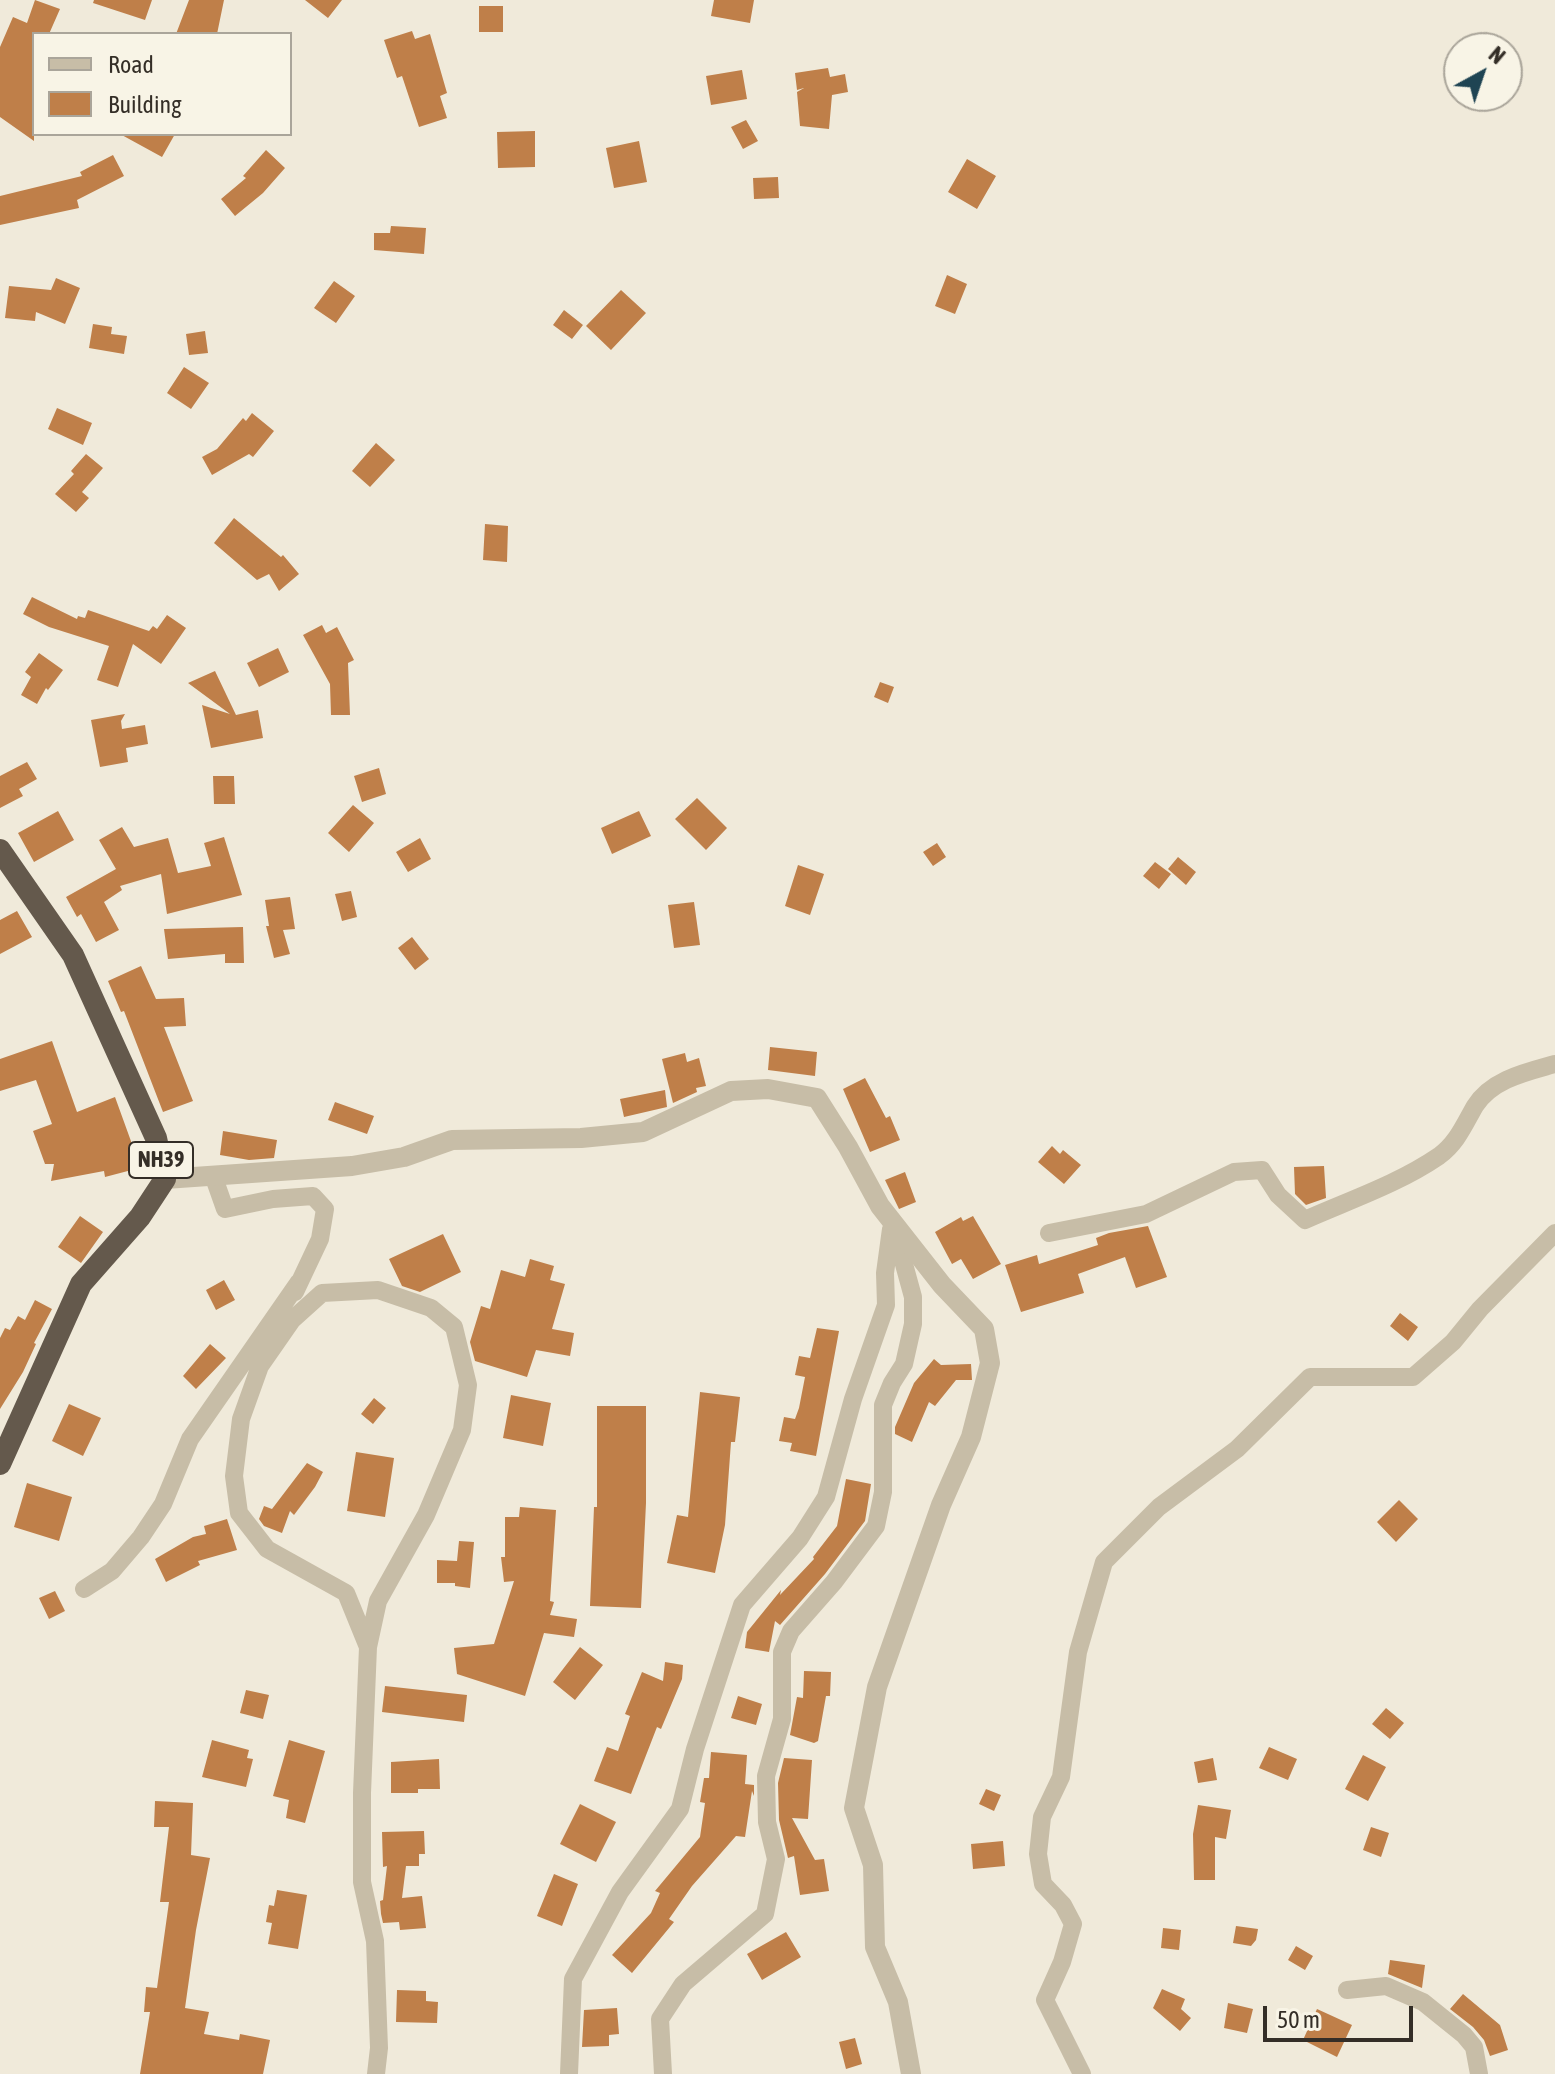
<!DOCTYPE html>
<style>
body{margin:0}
#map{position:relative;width:1555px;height:2074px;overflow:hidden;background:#f0eada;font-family:"Asap Condensed",sans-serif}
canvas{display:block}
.legend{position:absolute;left:32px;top:32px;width:260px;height:104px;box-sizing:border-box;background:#f8f4e6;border:2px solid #aaa59a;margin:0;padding:10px 14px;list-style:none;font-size:24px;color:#342e27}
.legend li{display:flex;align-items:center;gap:16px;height:40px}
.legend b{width:40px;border:2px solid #aaa59a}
.north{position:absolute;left:1443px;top:32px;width:80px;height:80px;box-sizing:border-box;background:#f8f4e6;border:2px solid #aaa59a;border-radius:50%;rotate:40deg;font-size:22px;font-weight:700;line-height:32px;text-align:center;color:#342e27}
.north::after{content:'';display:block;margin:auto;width:28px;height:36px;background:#1f4453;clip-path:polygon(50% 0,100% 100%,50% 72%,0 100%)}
.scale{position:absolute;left:1263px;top:2006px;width:150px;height:36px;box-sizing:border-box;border:4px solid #342e27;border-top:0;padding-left:10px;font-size:24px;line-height:28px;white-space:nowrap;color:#342e27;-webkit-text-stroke:6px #f8f4e6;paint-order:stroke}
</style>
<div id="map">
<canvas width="1555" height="2074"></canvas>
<ul class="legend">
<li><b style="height:10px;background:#c7bda7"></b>Road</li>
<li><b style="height:22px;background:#bf7f49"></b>Building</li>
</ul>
<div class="north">N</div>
<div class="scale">50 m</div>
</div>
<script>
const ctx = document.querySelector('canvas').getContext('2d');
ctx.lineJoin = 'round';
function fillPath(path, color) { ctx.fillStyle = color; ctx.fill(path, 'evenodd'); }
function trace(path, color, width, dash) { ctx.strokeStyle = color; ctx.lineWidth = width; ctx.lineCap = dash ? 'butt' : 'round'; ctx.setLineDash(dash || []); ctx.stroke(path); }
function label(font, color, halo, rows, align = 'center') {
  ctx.font = font + ' "Asap Condensed",sans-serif'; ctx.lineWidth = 7; ctx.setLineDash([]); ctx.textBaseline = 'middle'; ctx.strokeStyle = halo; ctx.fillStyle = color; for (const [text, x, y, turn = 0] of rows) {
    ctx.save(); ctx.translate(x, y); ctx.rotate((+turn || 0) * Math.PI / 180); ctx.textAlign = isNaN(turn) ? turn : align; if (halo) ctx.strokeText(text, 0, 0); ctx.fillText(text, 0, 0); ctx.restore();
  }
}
fillPath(new Path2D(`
 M35,0L60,9L49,34H34V141L0,117V47L13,17L27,23Z
 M94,0H152L145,20L93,3Z
 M189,0H224L217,34H176Z
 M305,0H342L328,18Z
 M714,0H754L750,23L711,16Z
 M479,6H503V32H479Z
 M412,31L415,39L430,34L447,93L440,96L447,118L419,127L402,76L397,78L384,40Z
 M828,68L830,77L845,74L848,92L832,95L829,129L800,126L797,92L804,88L797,90L795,73Z
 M742,70L747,99L711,105L706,76Z
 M746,120L758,141L743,149L731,127Z
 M535,131V167L498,168L497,132Z
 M120,134H175L162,157Z
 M639,141L647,182L614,188L606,148Z
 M266,150L285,168L263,193L235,216L221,199L246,178L243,176Z
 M113,155L124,176L77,200L79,208L0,225V196L82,176L80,172Z
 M967,159L996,176L977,209L948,192Z
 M778,177L779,198L754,199L753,178Z
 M391,226L426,228L424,254L374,250V233H390Z
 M947,275L967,284L955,314L935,306Z
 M56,278L80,288L65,324L36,312L35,321L5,318L9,286L51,290Z
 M334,281L355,296L336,323L314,308Z
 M621,290L646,313L611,350L586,326Z
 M564,310L583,325L572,339L553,325Z
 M93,324L112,327L111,334L127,336L124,354L89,348Z
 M205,331L208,353L189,355L186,334Z
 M184,367L209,383L191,409L167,393Z
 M57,408L92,423L83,445L48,429Z
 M252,413L274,431L253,457L249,454L212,475L202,457L217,449L243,418L246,421Z
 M376,443L395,460L370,487L352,471Z
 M86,454L103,468L82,492L89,498L76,512L55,494L74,474L71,471Z
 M234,518L281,557L283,555L299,574L279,591L269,574L257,580L214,543Z
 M485,524L508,526L507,562L483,560Z
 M32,597L77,619L78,616L85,618L88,610L149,631L153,626L157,629L167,615L186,628L161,664L133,644L118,687L97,680L109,646L49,627L23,614Z
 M322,625L326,633L337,627L354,660L348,663L350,715H331L330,684L303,635Z
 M278,648L289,672L259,687L247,663Z
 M39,653L63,670L48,690L46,688L37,704L21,695L31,677L25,672Z
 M215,671L236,715L258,710L263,738L211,748L202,705L230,714L188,683Z
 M880,682L894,687L888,703L874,697Z
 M125,714L121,721L122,729L145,725L148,744L126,748L128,762L100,767L91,720Z
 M27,762L37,779L19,789L23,796L0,808V776Z
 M379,768L386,794L362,802L354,776Z
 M213,776H234L235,804H214Z
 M697,798L727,828L706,850L675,819Z
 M353,805L374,823L349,852L328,833Z
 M58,811L74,840L34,862L18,833Z
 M639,811L651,836L612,854L601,828Z
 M122,827L134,847L168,838L178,873L211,866L204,843L224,837L242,895L167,914L161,874L120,886L122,890L104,902L119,930L96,942L81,914L77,917L66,897L116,869L99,840Z
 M420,838L431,859L408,872L396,852Z
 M937,843L946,857L933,866L923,852Z
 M1178,857L1196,872L1186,885L1168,869Z
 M1155,862L1171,874L1159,889L1143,876Z
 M798,865L824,874L810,915L785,906Z
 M351,891L357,917L342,921L335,894Z
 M290,897L295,929L283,930L290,954L274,958L266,926H269L265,900Z
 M694,902L700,945L674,948L668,905Z
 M17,911L32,937L0,954V920Z
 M243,927L244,963H225V954L168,959L164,929Z
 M412,937L429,959L415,970L398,948Z
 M141,966L156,999L184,998L186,1026L164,1027L193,1101L163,1112L124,1011L121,1012L108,981Z
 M52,1041L77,1112L115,1097L132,1144L137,1142L143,1167L105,1177L104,1171L51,1181L54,1164H45L33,1131L52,1124L36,1080L0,1091V1059Z
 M770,1047L817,1052L815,1076L768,1070Z
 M685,1053L687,1062L699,1058L706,1086L696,1088L697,1092L673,1103L662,1059Z
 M865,1078L886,1118L890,1116L900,1140L870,1152L843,1089Z
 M665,1090L667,1107L624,1117L620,1099Z
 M335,1102L374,1116L367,1134L328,1120Z
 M223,1131L277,1140L274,1158L249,1160L220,1155Z
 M1052,1146L1060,1154L1063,1150L1081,1165L1064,1184L1038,1162Z
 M1324,1166L1326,1198L1306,1205L1295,1194L1294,1167Z
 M905,1172L916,1202L899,1209L885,1180Z
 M80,1216L103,1232L81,1263L58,1247Z
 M973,1216L1001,1264L973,1279L961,1259L952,1264L935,1232L961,1217L963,1221Z
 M1148,1226L1167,1277L1136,1288L1125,1257L1078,1274L1084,1293L1021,1312L1005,1265L1037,1255L1039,1264L1098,1245L1096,1238L1109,1233Z
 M443,1234L461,1272L420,1292L402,1286L389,1259Z
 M530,1259L554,1266L550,1280L565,1284L552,1329L574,1333L570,1356L536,1350L527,1377L475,1361L470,1342L481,1306L490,1309L501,1270L525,1277Z
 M224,1280L235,1300L216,1310L206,1290Z
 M35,1300L52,1309L34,1343L36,1344L23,1372L0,1409V1338L5,1328L10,1330L18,1316L25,1320Z
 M1400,1313L1418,1327L1408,1341L1390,1326Z
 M817,1328L839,1331L816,1456L790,1451L792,1443L779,1441L784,1417L795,1419L799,1408L805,1377L795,1375L799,1356L810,1358Z
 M210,1344L226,1358L196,1389L183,1376Z
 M934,1359L941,1365L971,1364L972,1380H956L935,1406L929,1402L912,1442L895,1434V1427L914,1383Z
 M700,1392L740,1397L735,1442H731L725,1525L715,1573L667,1563L677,1515L688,1517Z
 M511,1395L551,1403L543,1446L503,1438Z
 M374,1398L386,1408L373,1424L361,1414Z
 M69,1404L101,1418L83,1456L52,1441Z
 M597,1406H646V1503L641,1608L590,1606L594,1507H597Z
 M356,1452L394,1458L385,1517L347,1511Z
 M307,1463L323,1472L315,1487L294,1515L290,1511L282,1533L264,1526L259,1519L264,1506L272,1509Z
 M846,1479L871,1484L865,1521L825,1574L780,1625L775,1621L769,1652L745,1648L747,1632L781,1590L780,1595L814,1559L813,1557L837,1526Z
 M27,1483L72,1497L59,1541L14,1527Z
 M1399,1500L1418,1519L1396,1542L1377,1522Z
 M520,1507L556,1510L550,1601L554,1602L550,1615L577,1619L574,1637L544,1633L525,1696L457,1674L454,1648L494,1644L514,1581L504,1582L501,1557H505V1517H519Z
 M227,1519L237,1550L198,1561L200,1565L166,1582L155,1559L193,1537L206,1534L204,1526Z
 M459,1541L474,1542L470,1588L455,1586V1583H437V1560L457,1561Z
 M55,1591L65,1611L49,1619L39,1598Z
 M580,1647L603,1665L575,1700L553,1682Z
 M665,1662L683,1665L682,1679L661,1729L657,1727L631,1794L594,1781L607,1747L618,1751L630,1716L625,1714L642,1672L663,1681Z
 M804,1671L831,1672L830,1696H826L818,1741L814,1743L790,1735L797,1697L803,1698Z
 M385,1686L467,1695L464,1722L382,1712Z
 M246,1690L269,1695L263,1719L240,1713Z
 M738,1696L762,1704L756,1725L731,1718Z
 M1386,1708L1404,1723L1390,1739L1372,1724Z
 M212,1740L249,1750L247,1758L253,1759L246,1787L202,1777Z
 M289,1740L325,1751L305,1823L286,1818L289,1800L273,1796Z
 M1269,1747L1297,1759L1288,1780L1259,1768Z
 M711,1752L747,1755L745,1784L754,1785V1796L752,1791L745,1837L736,1836L692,1886L669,1919L674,1922L632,1973L612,1955L651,1913L660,1893L655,1891L700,1837L705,1803L700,1802L704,1778H709Z
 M1363,1755L1386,1767L1368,1801L1345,1789Z
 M784,1758L812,1760L808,1819L792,1818L815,1860L824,1859L829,1891L800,1895L794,1856L788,1858L779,1820L778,1783Z
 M1213,1758L1217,1780L1198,1783L1194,1762Z
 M439,1759L440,1789H418V1793H391V1762Z
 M986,1789L1001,1795L994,1811L979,1804Z
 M155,1801L193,1803L191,1855L210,1858L196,1930L185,2008L209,2012L204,2034L239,2040L240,2034L270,2040L263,2074H140L150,2012H144L146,1987L157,1988L169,1902H160L169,1827H154Z
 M580,1804L616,1822L596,1862L560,1844Z
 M1198,1805L1231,1810L1226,1839L1215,1837V1880H1194L1193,1834Z
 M1371,1827L1389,1833L1381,1857L1363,1850Z
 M424,1831L425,1854H419V1866H406L402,1898L422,1896L426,1928L400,1930L399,1922L383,1923L381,1914L380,1901L383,1900L387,1866L383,1867L382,1832Z
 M1003,1841L1005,1866L973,1869L971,1844Z
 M554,1874L578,1884L562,1926L537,1916Z
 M277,1890L307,1895L298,1949L268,1944L272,1923L266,1922L269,1905L274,1906Z
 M1236,1926L1258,1929L1256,1940L1251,1946L1233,1943Z
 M1163,1928L1181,1930L1179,1950L1161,1948Z
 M786,1932L801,1957L762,1980L747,1954Z
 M1296,1946L1313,1956L1305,1970L1288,1960Z
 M1390,1960L1425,1965L1422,1988L1388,1974Z
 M1162,1989L1185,1999L1181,2009L1191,2018L1180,2031L1153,2008Z
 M397,1990L426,1991V2001L438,2002L437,2023L396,2022Z
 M1463,1994L1500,2025L1508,2050L1490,2056L1484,2040L1473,2027L1450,2009Z
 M1228,2003L1253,2009L1247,2033L1224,2028Z
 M617,2008L619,2034L609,2035V2046L582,2047L584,2010Z
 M1317,2009L1352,2025L1337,2057L1303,2040Z
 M855,2038L862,2064L846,2069L839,2042Z`), '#bf7f49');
trace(new Path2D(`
 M213,1175L225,1209L273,1199L313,1196L325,1209L320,1239L295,1292
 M1049,1233L1146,1214L1234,1172L1262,1170L1278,1195L1305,1220C1350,1200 1398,1184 1439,1156C1457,1143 1464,1125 1475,1106C1492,1079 1527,1072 1555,1064
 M84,1589L112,1571L141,1537L163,1504L190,1439L299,1282
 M368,1647L346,1593L267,1549L239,1513L234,1476L241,1419L260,1366L292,1320L322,1293L378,1290L431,1308L454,1327L468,1385L462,1430L426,1515L378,1601L368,1647L362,1793V1882L375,1941L379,2048L376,2074
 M1347,1990L1386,1986L1423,2002L1464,2035L1474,2047L1479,2074
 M569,2074L573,1979L620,1892L680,1809L695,1749L742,1605L800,1538L826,1497L853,1399L886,1305L885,1273L891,1229
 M663,2074L660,2019L683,1984L765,1914L776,1859L767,1822L766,1776L782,1719V1652L791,1631L834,1582L876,1526L883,1492V1405L892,1383L904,1364L913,1324V1297L893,1224
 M1082,2074L1045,2000L1062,1962L1073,1924L1063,1905L1043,1884L1038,1854L1042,1817L1061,1777L1078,1652L1104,1562L1159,1507L1237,1449L1310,1377H1413L1453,1342L1480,1309L1555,1233`), '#c7bda7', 18);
trace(new Path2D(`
 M165,1179L352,1166L404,1157L452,1140L581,1138L643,1132L731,1091L768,1089L817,1098L848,1147L880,1206L942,1285L984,1329L990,1363L971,1437L941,1505L877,1687L854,1808L873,1865L875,1947L898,2002L911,2074`), '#c7bda7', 20);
trace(new Path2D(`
 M0,850L73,955L156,1138L165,1179L140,1217L81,1284L0,1464`), '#64594c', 22);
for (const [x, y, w] of [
 [161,1160,64]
]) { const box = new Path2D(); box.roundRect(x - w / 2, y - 18, w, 36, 6); ctx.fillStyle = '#f8f4e6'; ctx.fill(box); trace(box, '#342e27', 2); }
label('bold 22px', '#342e27', null, [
 ["NH39",161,1160]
]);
</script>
